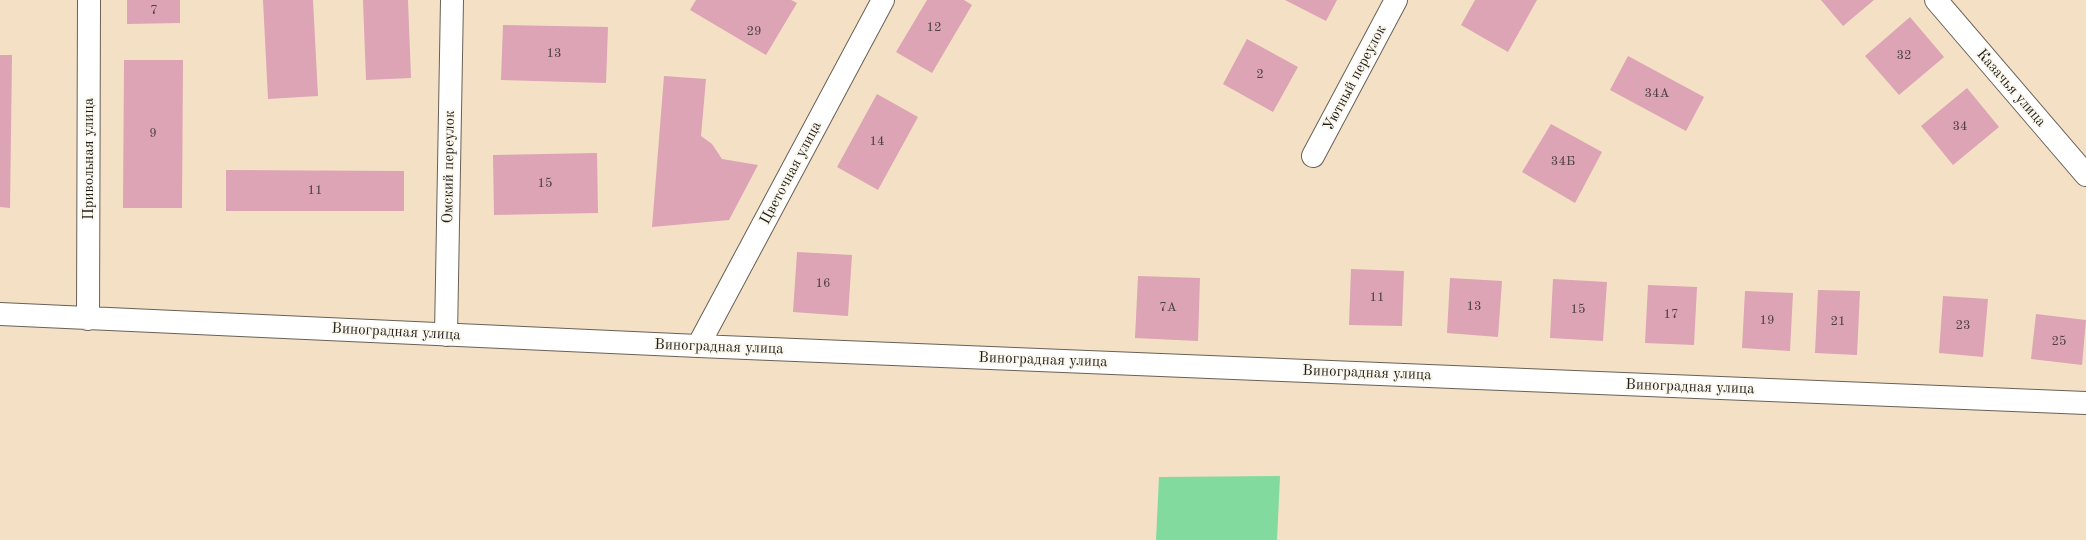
<!DOCTYPE html>
<meta charset="utf-8">
<style>
body{margin:0}
canvas{display:block;background:#f4e0c5}
</style>
<canvas width="2086" height="540"></canvas>
<script>
const ctx = document.querySelector('canvas').getContext('2d');
ctx.lineJoin = 'round';
function fillPath(path, color) { ctx.fillStyle = color; ctx.fill(path, 'evenodd'); }
function trace(path, color, width, dash) { ctx.strokeStyle = color; ctx.lineWidth = width; ctx.lineCap = dash ? 'butt' : 'round'; ctx.setLineDash(dash || []); ctx.stroke(path); }
function label(font, color, halo, rows, align = 'center') {
  ctx.font = font + ' "Old Standard TT",serif'; ctx.lineWidth = 3.5; ctx.setLineDash([]); ctx.textBaseline = 'middle'; ctx.strokeStyle = halo; ctx.fillStyle = color; for (const [text, x, y, turn = 0] of rows) {
    ctx.save(); ctx.translate(x, y); ctx.rotate((+turn || 0) * Math.PI / 180); ctx.textAlign = isNaN(turn) ? turn : align; if (halo) ctx.strokeText(text, 0, 0); ctx.fillText(text, 0, 0); ctx.restore();
  }
}
fillPath(new Path2D(`
 M1280,476L1277,540H1156L1159,477Z`), '#82da9e');
fillPath(new Path2D(`
 M127,0H180V23L127,24Z
 M263,0H313L318,96L268,99Z
 M363,0H408L411,78L366,80Z
 M696,0H791L797,3L766,55L690,10Z
 M927,0H964L972,5L932,73L896,52Z
 M1285,0H1337L1326,21Z
 M1475,0H1537L1508,52L1461,25Z
 M1821,0H1874L1843,26Z
 M1910,17L1944,57L1899,95L1865,56Z
 M503,25L608,27L606,83L501,80Z
 M1247,39L1298,67L1273,112L1223,84Z
 M0,55H12L10,208L0,207Z
 M1628,56L1704,97L1686,131L1610,90Z
 M124,60H183L182,208H123Z
 M664,76L706,79L701,136L712,144L722,159L758,165L729,220L652,227Z
 M1967,88L1999,127L1953,165L1921,126Z
 M877,94L918,117L878,190L837,167Z
 M1551,124L1602,152L1575,203L1522,172Z
 M597,153L598,213L494,215L493,155Z
 M226,170L404,171V211H226Z
 M797,252L852,255L848,316L793,312Z
 M1351,269L1404,271L1402,326L1349,325Z
 M1138,276L1200,278L1198,341L1135,338Z
 M1450,278L1502,281L1498,337L1447,333Z
 M1553,279L1607,282L1603,341L1550,338Z
 M1648,285L1697,287L1694,345L1645,343Z
 M1818,290L1860,291L1857,355L1815,353Z
 M1745,291L1793,293L1790,351L1742,348Z
 M1943,296L1988,299L1983,357L1939,353Z
 M2036,314L2086,320L2082,365L2031,359Z`), '#dca4b5');
const minor = new Path2D(`
 M1936,0L2086,175
 M1313,156L1396,0
 M0,314L698,346L2086,403
 M88,319L89,0
 M446,335L452,0
 M698,346L883,0`);
trace(minor, '#686157', 24);
trace(minor, '#fff', 22);
label('13px', '#4c3e42', null, [
 ["7",154,11],
 ["12",934,28],
 ["29",754,32],
 ["13",554,54],
 ["32",1904,56],
 ["2",1260,75],
 ["34А",1657,94],
 ["34",1960,127],
 ["9",153,134],
 ["14",877,142],
 ["34Б",1563,162],
 ["15",545,184],
 ["11",315,191],
 ["16",823,284],
 ["11",1377,298],
 ["13",1474,307],
 ["7А",1168,308],
 ["15",1578,310],
 ["17",1671,315],
 ["19",1767,321],
 ["21",1838,322],
 ["23",1963,326],
 ["25",2059,342]
]);
label('15px', '#1c1c1c', '#fbf7ec', [
 ["Уютный переулок",1355,78,-62],
 ["Казачья улица",2011,88,49],
 ["Привольная улица",89,159,-90],
 ["Омский переулок",449,167,-89],
 ["Цветочная улица",791,173,-62],
 ["Виноградная улица",396,332,3],
 ["Виноградная улица",719,347,2],
 ["Виноградная улица",1043,360,2],
 ["Виноградная улица",1367,373,2],
 ["Виноградная улица",1690,387,2]
]);
</script>
